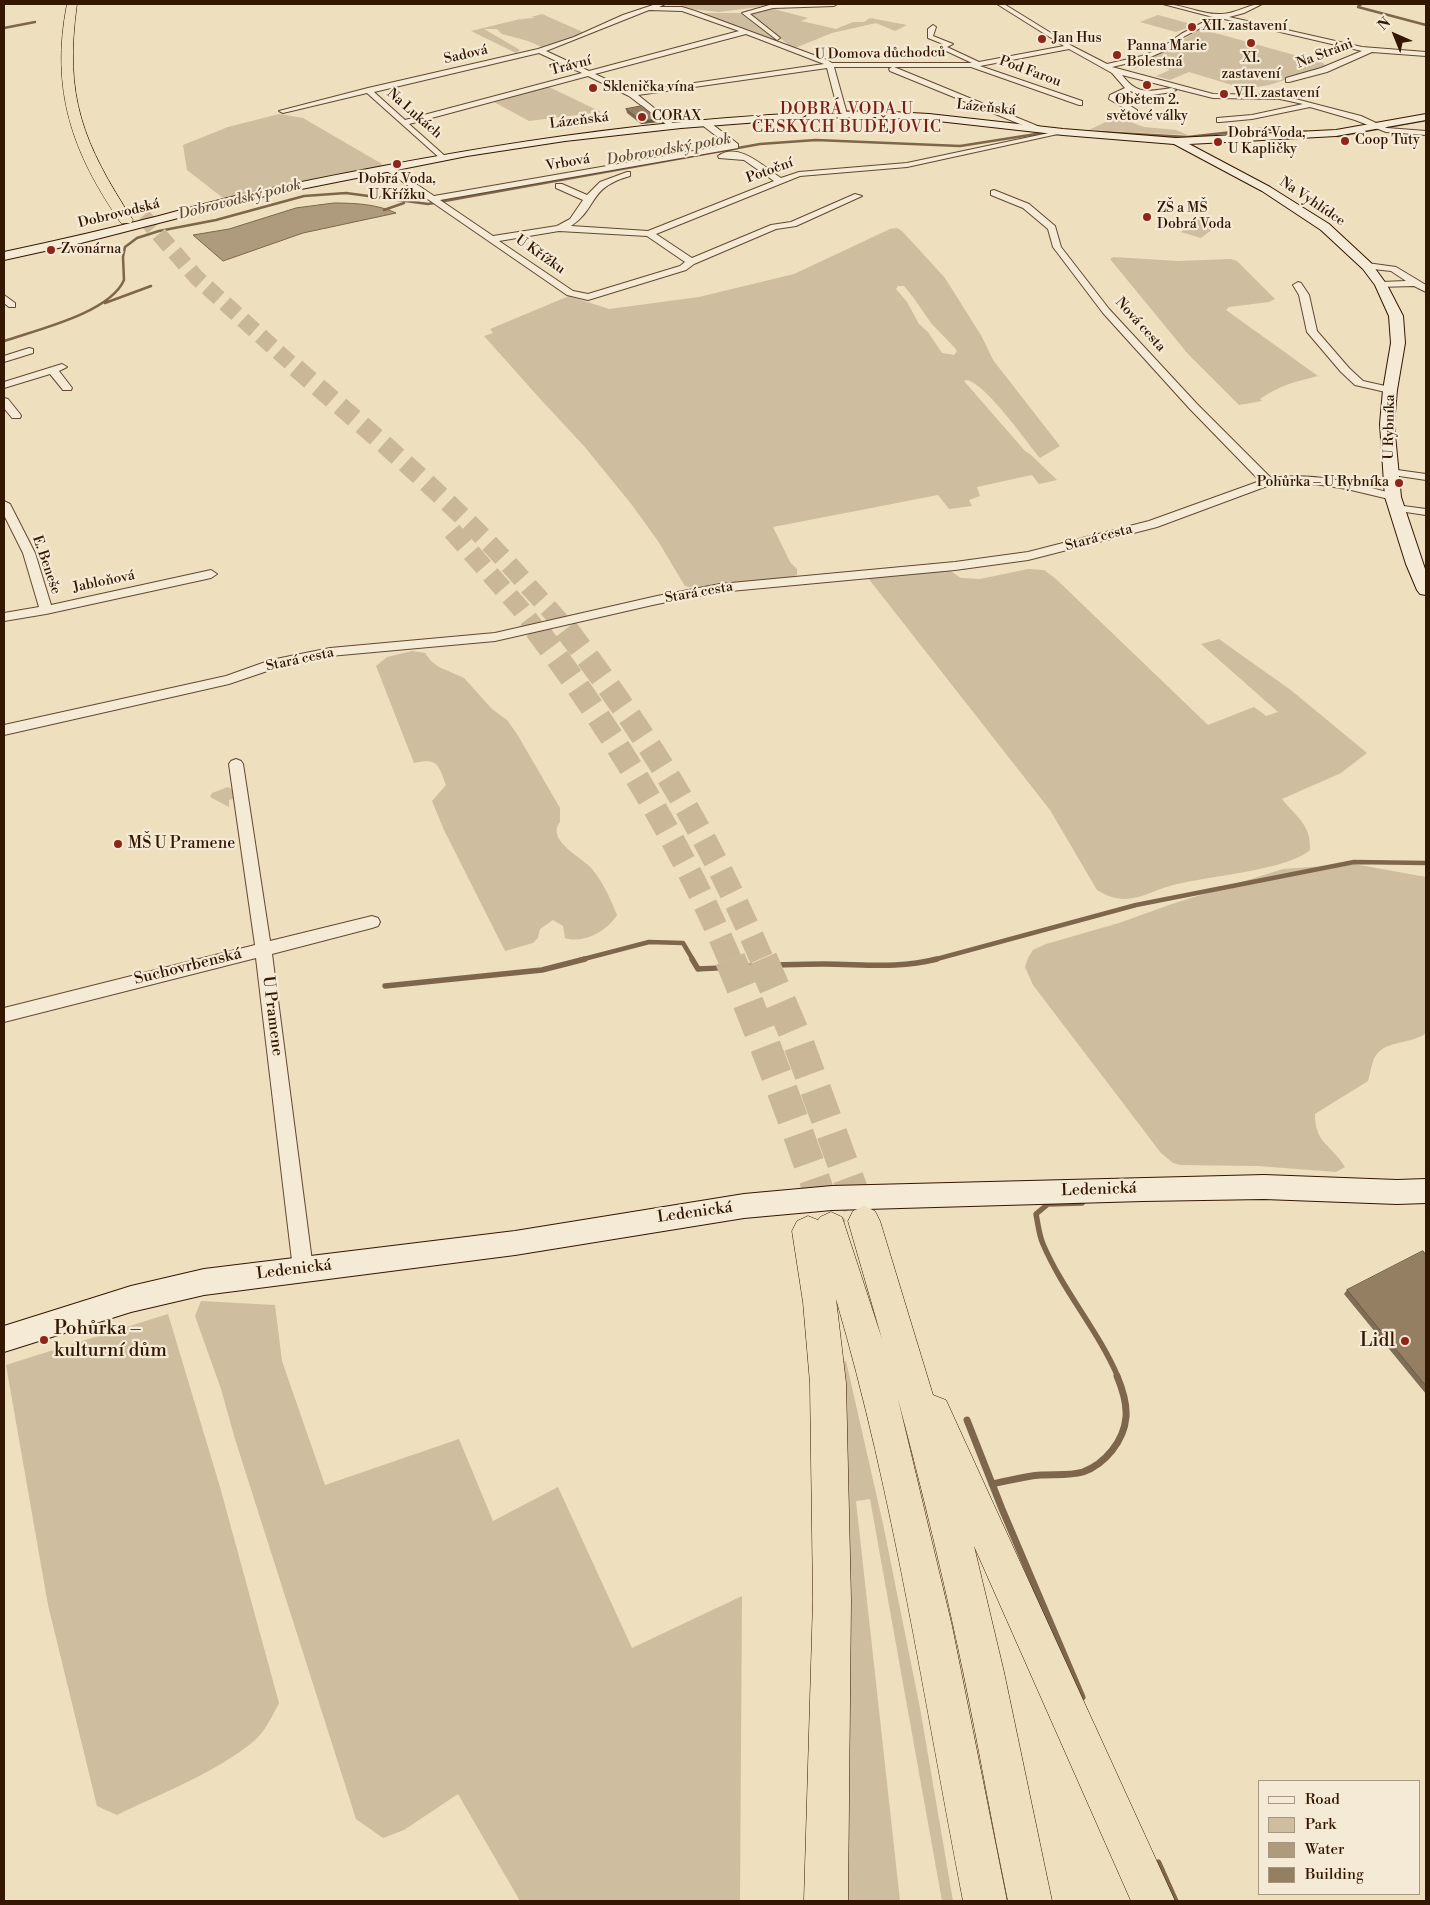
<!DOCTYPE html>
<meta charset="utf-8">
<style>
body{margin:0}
#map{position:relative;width:1430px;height:1905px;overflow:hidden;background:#eedfbe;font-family:"Libre Bodoni",serif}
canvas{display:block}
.frame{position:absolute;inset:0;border:5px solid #331700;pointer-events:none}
.legend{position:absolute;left:1258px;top:1780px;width:162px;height:115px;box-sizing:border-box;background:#f4ead5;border:1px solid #a79680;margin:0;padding:6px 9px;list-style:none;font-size:15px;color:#331700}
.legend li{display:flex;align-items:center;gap:10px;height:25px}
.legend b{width:25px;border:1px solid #a79680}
.north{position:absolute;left:1370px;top:10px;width:50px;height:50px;-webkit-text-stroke:4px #f4ead5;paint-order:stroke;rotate:316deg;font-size:14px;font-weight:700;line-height:20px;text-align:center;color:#331700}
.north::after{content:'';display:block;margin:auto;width:18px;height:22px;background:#331700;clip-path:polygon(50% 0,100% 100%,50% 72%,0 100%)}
</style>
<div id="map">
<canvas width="1430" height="1905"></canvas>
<div class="frame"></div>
<ul class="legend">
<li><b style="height:6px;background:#f4ead5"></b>Road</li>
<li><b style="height:14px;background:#cebd9e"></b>Park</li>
<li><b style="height:14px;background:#ae9b7d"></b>Water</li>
<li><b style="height:14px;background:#947f63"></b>Building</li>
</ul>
<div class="north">N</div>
</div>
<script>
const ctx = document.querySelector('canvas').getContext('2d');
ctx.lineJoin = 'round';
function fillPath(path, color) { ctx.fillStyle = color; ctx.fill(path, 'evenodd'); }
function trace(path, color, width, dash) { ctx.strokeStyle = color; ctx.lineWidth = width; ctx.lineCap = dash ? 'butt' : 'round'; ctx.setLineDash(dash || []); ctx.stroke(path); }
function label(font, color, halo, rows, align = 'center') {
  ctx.font = font + ' "Libre Bodoni",serif'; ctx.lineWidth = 4.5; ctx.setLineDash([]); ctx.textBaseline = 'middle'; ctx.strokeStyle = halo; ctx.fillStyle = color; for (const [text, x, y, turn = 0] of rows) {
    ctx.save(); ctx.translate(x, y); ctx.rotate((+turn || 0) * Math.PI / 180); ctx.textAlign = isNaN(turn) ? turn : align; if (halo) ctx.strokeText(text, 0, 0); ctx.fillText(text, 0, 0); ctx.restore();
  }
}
fillPath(new Path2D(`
 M677,4H782L719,12L683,8L685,7Z
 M770,8L808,18L801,21L836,29L853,22H864L870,18L907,25L895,31L876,23L832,33L795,48L789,45L750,16L752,12Z
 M703,13H740L777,41L703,14Z
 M542,14L585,33L542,47L528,41L502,34L497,29H484L520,50L516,53L471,31L520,19L523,20L522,19L533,18L534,17H531Z
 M1158,15L1195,25L1176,32L1140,22Z
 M1201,29L1323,63L1326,67L1269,85L1245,89L1189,72L1170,80L1156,76L1170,70C1165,68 1159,64 1149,64C1139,64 1139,71 1126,67L1164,51Z
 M549,87L601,112L529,121L494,102Z
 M279,114L303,118L382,164L381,166L223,198L187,170L183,145L228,127Z
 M1116,117L1144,127L1176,130L1188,135L1089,130Z
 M1198,219L1218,225L1201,238L1181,232Z
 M897,228L902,231L945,278L982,337L993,360L1060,446L1040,458C1025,440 987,385 967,380L964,381L1025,451L1031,455L1057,480L1039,484L1032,475L977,487L980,496L969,500L972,506L949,509L938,495L773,527L790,562L797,569V575L791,577L736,582L694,588L685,586L658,541L632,505L584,446L543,402L484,336L493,333L490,329L569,296L609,309L699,297L794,274L890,229ZM898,286H904L913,297L931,323L954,347L957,351L954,355L942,353L928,332L919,324L907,302L896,289Z
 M1113,257L1178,261L1231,259L1237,261L1275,299L1269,302L1229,307L1226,310L1318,376C1297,381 1278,386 1260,399L1262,401L1239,405L1188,354L1110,259Z
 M1028,569L1044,570L1056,579L1208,725L1254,707L1266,716L1278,712L1201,644L1219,639L1292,691L1367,753L1341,773L1282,799C1296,817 1311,824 1310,850C1286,871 1204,876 1170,886C1158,889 1146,896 1133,898C1119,901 1109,897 1097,890L1050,810L868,578L949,570L961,578L980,579Z
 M412,651L425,653L431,661L439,667L464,678L492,709L507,720L517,734L560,808V822C545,840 583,858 592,869C603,882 611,900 617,915C607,931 584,944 565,938L563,926L553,920L540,929L538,938L533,943L505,951L444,830L432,801L446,785C438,764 438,758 414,763L376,666L387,657Z
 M228,787L233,790V799L229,800V807L210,797L212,793Z
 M1354,864L1426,877V1033C1413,1044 1387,1040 1376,1055C1372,1061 1370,1074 1368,1081L1315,1114C1315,1144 1331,1144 1345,1167L1336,1172L1258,1166L1180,1165L1173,1163L1161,1153L1033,985L1025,967L1028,958L1033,950L1046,944L1119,923L1172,904L1283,869Z
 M201,1301L275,1305L282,1361L325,1485L459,1439L493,1521L558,1487L632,1648L742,1596L740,1901H520L458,1794L404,1830L383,1838L356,1819L235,1439L221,1389L195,1316Z
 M168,1314L220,1487L279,1703C272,1716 265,1732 254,1741C217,1772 160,1794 117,1815L97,1806L48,1605L6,1365Z
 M837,1361H846L883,1524L920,1708L953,1901H942L870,1499L856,1501L900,1901H846Z`), '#cebd9e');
const water = new Path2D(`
 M334,203C354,203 377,204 396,213L303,233L223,261L193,235L229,229L296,208Z`);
fillPath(water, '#ae9b7d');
trace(water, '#7d664b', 1);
trace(new Path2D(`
 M1361,4L1358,7L1426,25
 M4,28L35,22
 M1097,132L1188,137L1259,129L1307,132
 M1328,135L1338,136L1426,120
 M384,210L404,203
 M105,303L151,286
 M4,341C36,330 110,313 124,280L123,257L125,247L137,238L159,231L216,220L304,196L346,193L428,204L760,144L816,140L960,146L1049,132`), '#7d664b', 2.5);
trace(new Path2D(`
 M580,960L649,942L683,943L693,960
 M933,960L1136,905L1354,862L1426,863`), '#7d664b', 4.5);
trace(new Path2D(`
 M692,959L698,969C740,967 782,964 824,964C863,964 898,969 937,959
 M385,986L542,970L585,959
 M1082,1203L1048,1204L1036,1214C1038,1224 1039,1235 1043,1244C1063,1291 1098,1330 1118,1377`), '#7d664b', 5.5);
trace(new Path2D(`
 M967,1420L1002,1509L1082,1697
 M992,1484C1008,1481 1025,1476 1041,1475C1055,1474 1069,1476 1083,1472C1105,1464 1124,1441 1126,1417C1127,1404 1122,1388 1117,1376
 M1158,1863L1175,1901`), '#7d664b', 7);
trace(new Path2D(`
 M143,216L197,278L297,369`), '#c9b798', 16, [16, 8]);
trace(new Path2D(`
 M296,368C377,438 459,506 529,587C542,601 555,615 567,630
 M452,531L520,608L537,630`), '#c9b798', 19, [19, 10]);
trace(new Path2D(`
 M536,629C613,731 680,841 730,960
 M566,629C584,653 603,678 620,703C676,782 724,871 762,960`), '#c9b798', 24, [24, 12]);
trace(new Path2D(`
 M730,959C767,1047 800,1136 831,1227
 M762,959L798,1042L864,1221`), '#c9b798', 31, [31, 16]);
const street = new Path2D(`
 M656,4H665L659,7H682L695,11L827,60L832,63H972L942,49L940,46L943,44L928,38V29L933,25L936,27L933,36L953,44L947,47L979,62L1064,46L997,4H1004L1072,46L1107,64L1142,56L1160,49L1181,34L1213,17L1163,4C1183,4 1202,15 1221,14C1236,14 1248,4 1262,4L1244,13L1229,17L1362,47L1426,52V56L1372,52L1327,72L1289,82H1286V78L1321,68L1362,51L1220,18L1185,36L1164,51L1146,59L1112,67L1213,94L1280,95L1361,116L1387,128L1426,131V135L1386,132L1355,120L1310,107L1252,119L1220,122H1217V118L1252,115L1303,104L1280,99L1213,98L1122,75C1138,96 1148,91 1172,88L1176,90L1172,92L1145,96L1130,91L1117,98L1137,110V114H1134L1109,99L1110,95L1125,88L1112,73L1069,49L980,66L1082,101V105H1079L971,67H894L1040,127V131H1037L890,71L889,69L892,67H834L847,114L843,116L839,114L827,68L638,95L674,124V128H671L629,96L588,76L409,124L445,156V160H442L367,93L283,113L279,111L368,88L538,49L574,37L623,15ZM649,10L682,11L739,31L589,71L546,51ZM746,34L824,64L633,92L595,74ZM539,53L582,73L405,120L374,92Z
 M773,4H837L834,6L773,8L750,14L779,37L780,38L777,40L742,13Z
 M702,121H708L738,144V148L440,200L493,236L557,226L570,219L583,200L556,188V184H562L587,195L600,182L627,172H630V176C587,188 599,207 571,226L648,231L774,181L744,160L719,158L718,156C739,141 765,168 781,178L799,172L907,163L1063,130L1067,132L907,167L800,176L656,234L692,258L771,225L791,222L855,194L862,196L796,226L776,229L694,264L686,270L588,300L567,295L384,169L391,167L434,196L728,145L702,125ZM559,231L647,236L685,262L680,266L588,294L573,291L499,241Z
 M994,190L1029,204L1055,226L1061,247L1109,309L1197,404L1271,478C1314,472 1355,483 1397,495L1399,497L1397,499L1393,500L1347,489L1315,484L1270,485L1157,527L1028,560L955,570L720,592L657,604L495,641L330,656L279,667L229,684L4,735V725L226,676L271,660L330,648L495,633L657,596L720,584L955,562L1028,552L1149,521L1260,481L1189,408L1103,313L1053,247L1048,229L1023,208L991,195V191Z
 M1367,263L1396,267L1426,285V292L1414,286L1378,287L1376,285L1381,282L1406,281L1391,271L1364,268L1362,266Z
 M1298,282L1301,283L1309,295L1317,331L1349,368L1363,381L1394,388L1395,390L1394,392L1390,393L1355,385L1341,372L1307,332L1299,295L1293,285Z
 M4,295L15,303V307H9L4,303Z
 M29,348L33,349V353L4,362V356Z
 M62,364L67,367L59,371L72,388L71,390H63L50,374L4,388V382Z
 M4,398L8,399L20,414L21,416L20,418H12L4,408Z
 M1390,469L1426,474V480L1386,474L1384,472L1386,470Z
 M4,501L10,504L35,553L51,605L211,570L217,574L211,578L46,614L4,621V613L39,607L23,553L4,515Z
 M1396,505L1426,509V515L1392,510L1390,508L1392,506Z
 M236,759L241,761L243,764L270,941L372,916L378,918L380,922L378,926L372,928L272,954L313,1269L310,1275L303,1278L296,1275L293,1269L256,958L4,1022V1008L255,945L229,764L231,761Z`);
const secondary = new Path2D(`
 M874,111L929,114L1063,129L1176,138L1336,130L1426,114V120L1336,136L1189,144L1270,187L1329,224L1371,263L1387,285L1403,316L1405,343L1397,390L1394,424L1401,497L1426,572V595L1420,594L1417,590L1406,564L1385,497L1380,424L1383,390L1391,343L1389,316L1375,285L1363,269L1321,230L1262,191L1174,144L1063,135L929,120L874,117L812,118L681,128L565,141L467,156L256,198L81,243L4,260V252C56,241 108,229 159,216C192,207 225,198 258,191C463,148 664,114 874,111Z
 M1264,1175L1397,1180L1426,1179V1203L1397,1204L1264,1199L1143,1201L832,1210L744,1218L515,1255L204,1295L131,1312L4,1352V1326L131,1286L204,1269L515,1231L744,1194L832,1186Z`);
const highway = new Path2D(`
 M67,4H77C64,97 83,143 133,220L131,223H121C72,153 50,89 67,4Z
 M864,1206L875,1211L880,1221L933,1395L946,1400L1175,1901H1131L974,1546L1004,1672L1052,1901H1008C992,1825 979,1748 963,1671C944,1580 922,1489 898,1399L952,1626L1007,1901H963C924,1700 894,1497 836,1299L846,1383L851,1600L848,1901H804L813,1600L810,1383L803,1302L792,1231L797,1221L808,1216L818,1220L820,1217L831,1212L842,1217L882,1339L848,1221L853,1211Z`);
trace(street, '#624930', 2);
trace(secondary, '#331700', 2);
trace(highway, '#331700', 1);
fillPath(street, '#f4ead5');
fillPath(secondary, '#f4ead5');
fillPath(highway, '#eedfbe');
fillPath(new Path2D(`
 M626,109L658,122L641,124L627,113Z
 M1426,1255V1394L1344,1294L1347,1290Z`), '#7f6d55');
fillPath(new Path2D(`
 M658,119V122L641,124V121Z`), '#685945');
const building = new Path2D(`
 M642,106L658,119L641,121L626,109Z
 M1423,1251L1426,1255V1386L1347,1290Z`);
fillPath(building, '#947f63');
trace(building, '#685945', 1);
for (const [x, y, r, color] of [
 [1192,27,5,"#8f2418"],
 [1042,39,5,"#8f2418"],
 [1251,43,5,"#8f2418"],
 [1117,55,5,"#8f2418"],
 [1147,85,5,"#8f2418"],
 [593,88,5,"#8f2418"],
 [1224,94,5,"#8f2418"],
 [642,117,5,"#8f2418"],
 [1345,141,5,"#8f2418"],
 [1218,142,5,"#8f2418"],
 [397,164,5,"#8f2418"],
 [1147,217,5,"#8f2418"],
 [51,250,5,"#8f2418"],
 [1399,483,5,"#8f2418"],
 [118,844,5,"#8f2418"],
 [44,1340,5,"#8f2418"],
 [1405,1341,5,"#8f2418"]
]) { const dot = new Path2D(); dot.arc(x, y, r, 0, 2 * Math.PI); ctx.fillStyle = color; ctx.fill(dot); trace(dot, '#f4ead5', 2); }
label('14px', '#331700', '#f4ead5', [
 ["XII. zastavení",1202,27],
 ["Jan Hus",1052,39],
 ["Panna Marie",1127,47],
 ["Bolestná",1127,63],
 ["XI.",1251,59,"center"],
 ["zastavení",1251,75,"center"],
 ["Sklenička vína",603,88],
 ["VII. zastavení",1234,94],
 ["Obětem 2.",1147,101,"center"],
 ["světové války",1147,117,"center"],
 ["CORAX",652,117],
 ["Dobrá Voda,",1228,134],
 ["U Kapličky",1228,150],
 ["Coop Tuty",1355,141],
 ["Dobrá Voda,",397,180,"center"],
 ["U Křížku",397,196,"center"],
 ["ZŠ a MŠ",1157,209],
 ["Dobrá Voda",1157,225],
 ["Zvonárna",61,250],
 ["Pohůrka – U Rybníka",1389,483,"right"]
], 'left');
label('14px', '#331700', '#f4ead5', [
 ["U Domova důchodců",880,54,-1],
 ["Na Stráni",1325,54,-21],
 ["Sadová",466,55,-13],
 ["Trávní",571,66,-15],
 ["Pod Farou",1030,72,20],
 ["Lázeňská",986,108,6],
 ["Na Lukách",414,114,41],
 ["Lázeňská",579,121,-7],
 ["Vrbová",568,163,-10],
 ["Potoční",770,171,-20],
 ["Na Vyhlídce",1312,202,34],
 ["Dobrovodská",119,214,-14],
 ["U Křížku",540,255,35],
 ["Nová cesta",1140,325,48],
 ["U Rybníka",1390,427,-89],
 ["Stará cesta",1099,538,-15],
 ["E. Beneše",46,565,71],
 ["Jabloňová",104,582,-12],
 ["Stará cesta",699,593,-10],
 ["Stará cesta",300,660,-12]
]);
label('italic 15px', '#644c32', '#f4ead5', [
 ["Dobrovodský potok",669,150,-10],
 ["Dobrovodský potok",240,200,-14]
]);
ctx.letterSpacing = '1px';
label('16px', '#7a1f14', '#f4ead5', [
 ["DOBRÁ VODA U",847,110],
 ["ČESKÝCH BUDĚJOVIC",847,128]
]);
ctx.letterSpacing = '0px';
label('16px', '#331700', '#f4ead5', [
 ["MŠ U Pramene",128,844]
], 'left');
label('16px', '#331700', '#f4ead5', [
 ["Suchovrbenská",188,967,-14],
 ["U Pramene",272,1016,83],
 ["Ledenická",1099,1190,-2],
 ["Ledenická",695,1213,-8],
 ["Ledenická",294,1270,-7]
]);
label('19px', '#331700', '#f4ead5', [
 ["Pohůrka –",54,1329],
 ["kulturní dům",54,1351],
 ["Lidl",1395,1341,"right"]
], 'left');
</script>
